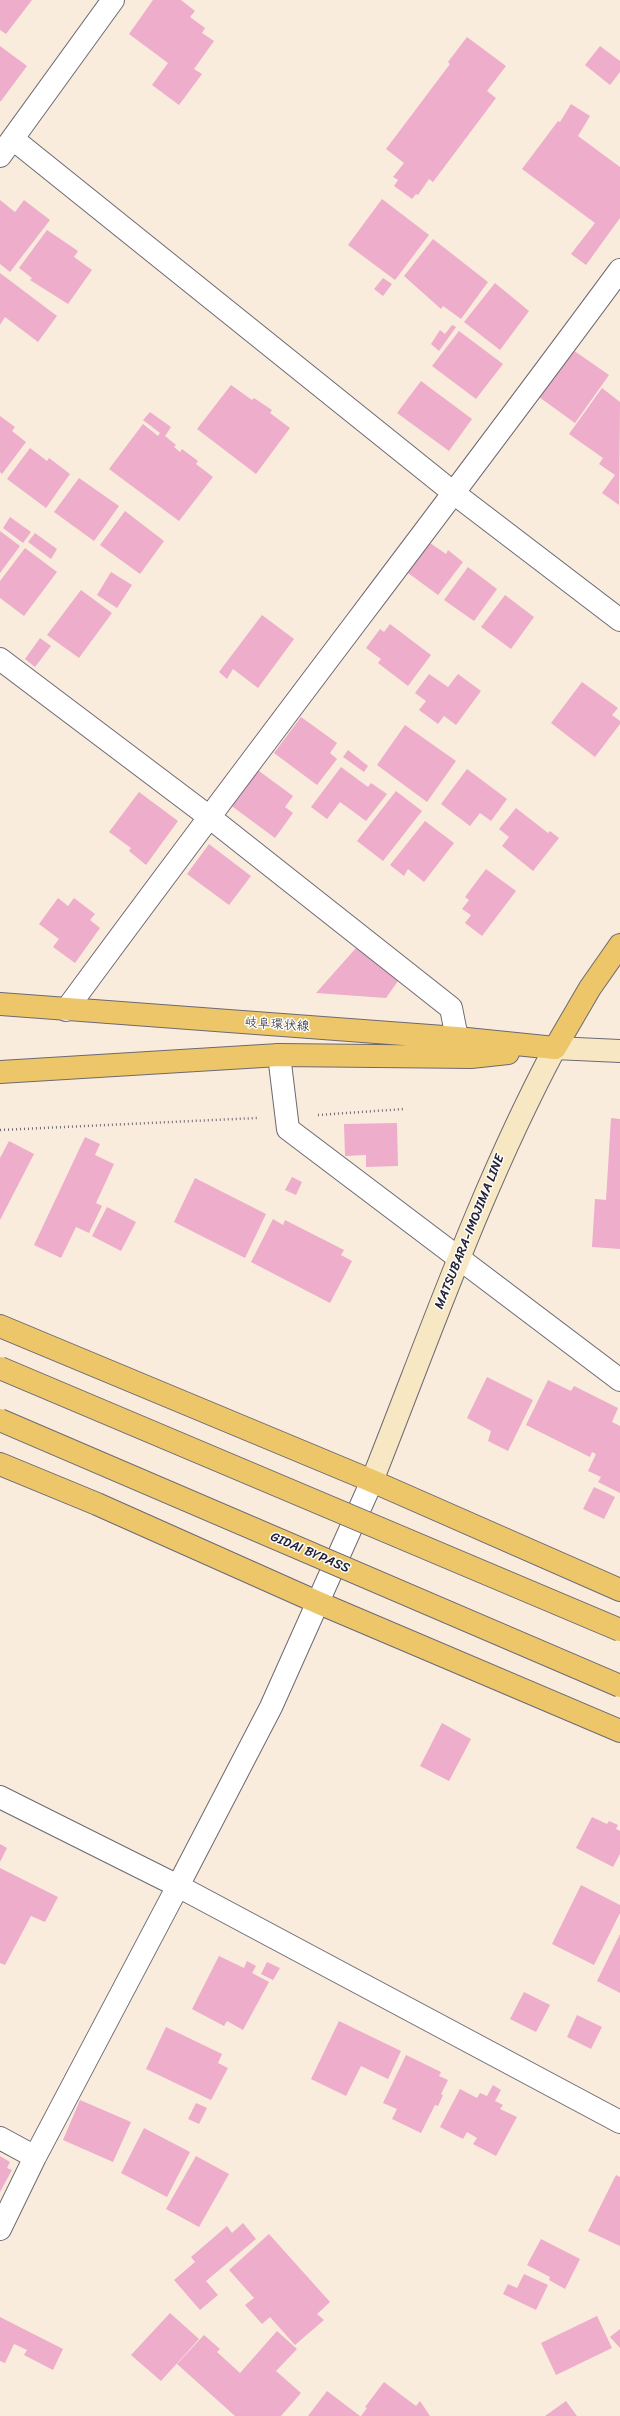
<!DOCTYPE html>
<meta charset="utf-8">
<style>
body{margin:0}
canvas{display:block;background:#f9ecdc}
</style>
<canvas width="620" height="2416"></canvas>
<script>
const ctx = document.querySelector('canvas').getContext('2d');
ctx.lineJoin = 'round';
function fillPath(path, color) { ctx.fillStyle = color; ctx.fill(path, 'evenodd'); }
function trace(path, color, width, dash) { ctx.strokeStyle = color; ctx.lineWidth = width; ctx.lineCap = dash ? 'butt' : 'round'; ctx.setLineDash(dash || []); ctx.stroke(path); }
function label(font, color, halo, rows, align = 'center') {
  ctx.font = font + ' Sriracha,"Klee One",sans-serif'; ctx.lineWidth = 3; ctx.setLineDash([]); ctx.textBaseline = 'middle'; ctx.strokeStyle = halo; ctx.fillStyle = color; for (const [text, x, y, turn = 0] of rows) {
    ctx.save(); ctx.translate(x, y); ctx.rotate((+turn || 0) * Math.PI / 180); ctx.textAlign = isNaN(turn) ? turn : align; if (halo) ctx.strokeText(text, 0, 0); ctx.fillText(text, 0, 0); ctx.restore();
  }
}
fillPath(new Path2D(`
 M0,0H32L6,34L0,30Z
 M153,0H181L195,11L190,17L205,28L202,33L214,41L194,69L202,74L179,105L152,85L168,63L129,34Z
 M467,37L506,66L487,91L496,98L433,182L429,179L418,195L416,194L412,199L394,186L398,180L393,177L404,163L386,149L450,64L448,62Z
 M0,46L27,66L1,101H0Z
 M600,46L620,61V72L610,85L585,65Z
 M571,104L590,116L578,136L620,167V218L586,265L571,254L595,223L522,169L558,121L560,122Z
 M382,199L429,235L395,280L348,245Z
 M0,200L15,212L24,200L50,220L10,272L0,264Z
 M47,230L78,251L74,257L92,270L68,304L30,280L32,278L19,268Z
 M433,239L488,282L461,319L443,306L441,309L404,276Z
 M0,273L57,316L38,342L5,317L0,325Z
 M383,278L392,284L383,296L374,289Z
 M495,283L529,311L500,350L464,322Z
 M452,325L456,327L439,351L431,344L440,330L445,334Z
 M459,331L503,364L476,399L432,366Z
 M573,350L609,375L575,423L539,397Z
 M421,381L472,419L449,451L397,413Z
 M231,385L252,400L254,398L272,410L270,413L290,428L256,474L197,429Z
 M602,388L620,402L619,505L602,493L615,475L599,464L603,458L569,434Z
 M150,412L171,427L165,436L176,445L174,447L180,452L182,449L198,461L196,464L213,477L179,521L109,469L143,424L158,436L160,433L143,420Z
 M0,416L15,427L12,431L26,442L2,474L0,472Z
 M30,448L47,461L49,458L70,474L46,508L7,479Z
 M79,478L119,506L94,541L54,512Z
 M125,511L164,541L140,574L100,545Z
 M10,517L31,532L23,543L3,528Z
 M0,531L20,546L0,573Z
 M35,533L57,549L51,559L28,542Z
 M430,543L446,554L448,550L463,562L438,595L408,573Z
 M25,548L57,572L24,616L0,598V581Z
 M468,567L497,589L474,621L444,600Z
 M111,572L132,585L117,608L97,595Z
 M81,590L112,613L79,658L47,635Z
 M505,595L534,617L511,649L481,627Z
 M262,615L294,639L258,688L233,669L227,679L219,672Z
 M390,624L431,655L408,686L378,663L381,659L366,648L380,629L384,632Z
 M40,638L51,646L35,667L25,659Z
 M429,674L448,687L458,674L481,691L456,725L444,716L438,724L419,710L426,701L415,693Z
 M582,682L618,708L612,715L620,721V724L595,757L551,723Z
 M301,717L337,743L330,753L337,759L317,785L274,753Z
 M405,725L456,761L427,802L377,765Z
 M348,750L368,766L364,772L343,757Z
 M341,767L368,787L371,783L387,794L366,821L340,802L327,819L311,807Z
 M255,768L293,796L285,807L293,813L275,838L229,804Z
 M467,769L507,799L491,821L480,813L470,826L441,804Z
 M396,791L422,811L383,861L357,841Z
 M139,792L178,821L146,865L129,851L131,848L109,832Z
 M516,808L548,833L550,831L559,838L533,871L502,846L509,837L499,829Z
 M425,821L454,843L424,882L408,869L404,876L390,865Z
 M209,844L251,876L229,905L187,874Z
 M486,869L516,891L482,936L465,923L471,915L462,909L469,900L465,897Z
 M58,898L68,906L74,898L95,914L90,920L100,928L75,963L53,947L59,939L39,924Z
 M356,948L398,981L386,998L316,993Z
 M611,1118L620,1119V1249L592,1247L595,1199L606,1200Z
 M397,1123L398,1166L366,1167V1155L345,1156L344,1124Z
 M85,1137L100,1144L95,1155L114,1164L96,1203L102,1206L89,1233L76,1227L61,1258L34,1245Z
 M9,1141L34,1154L0,1220V1158Z
 M292,1177L302,1182L296,1195L285,1190Z
 M195,1178L266,1214L245,1258L174,1222Z
 M107,1207L136,1222L121,1251L92,1236Z
 M273,1219L283,1225L285,1220L344,1250L341,1255L352,1261L330,1303L251,1262Z
 M487,1377L533,1400L508,1451L488,1441L491,1431L467,1418Z
 M548,1380L571,1391L574,1386L618,1408L612,1422L620,1426V1493L598,1482L601,1477L588,1471L596,1454L592,1452L590,1457L526,1425Z
 M594,1487L615,1497L604,1519L583,1509Z
 M442,1723L471,1739L449,1781L420,1766Z
 M592,1817L607,1824L609,1821L618,1825L616,1829L620,1831V1854L613,1867L576,1848Z
 M0,1844L7,1848L0,1862Z
 M0,1868L58,1897L45,1922L31,1916L5,1965L0,1963Z
 M581,1885L620,1905V1913L594,1965L552,1944Z
 M620,1934V1993L597,1981Z
 M219,1956L244,1968L247,1961L256,1966L252,1973L269,1982L243,2030L227,2021L224,2026L192,2009Z
 M267,1962L280,1968L273,1980L261,1974Z
 M524,1992L550,2005L536,2032L510,2019Z
 M577,2015L602,2027L591,2049L567,2037Z
 M339,2021L401,2051L388,2079L361,2066L346,2096L311,2079Z
 M166,2027L222,2054L218,2063L228,2068L211,2100L146,2069Z
 M406,2055L441,2072L439,2076L448,2080L441,2094L443,2095L438,2106L435,2105L421,2133L392,2119L397,2109L383,2103Z
 M493,2085L501,2090L495,2101L503,2105L500,2109L517,2117L496,2156L473,2144L477,2138L467,2132L463,2139L440,2127L460,2089L477,2098L480,2093L487,2096Z
 M80,2100L131,2122L113,2162L63,2140Z
 M196,2103L207,2108L199,2124L188,2119Z
 M144,2128L190,2152L167,2197L121,2173Z
 M0,2156L10,2162L7,2168L12,2170L0,2192Z
 M196,2156L229,2174L199,2227L166,2209Z
 M616,2175L620,2177V2246L588,2231Z
 M243,2223L256,2239L206,2281L218,2295L200,2310L174,2280L195,2262L191,2257L227,2226L232,2233Z
 M269,2234L330,2302L317,2314L324,2320L295,2345L270,2317L262,2324L245,2305L254,2298L229,2270Z
 M541,2239L580,2259L565,2289L549,2280L550,2277L527,2265Z
 M524,2274L548,2285L536,2310L503,2294L508,2284L517,2288Z
 M170,2313L199,2339L161,2381L131,2355Z
 M597,2316L612,2348L556,2375L541,2343Z
 M0,2317L63,2349L53,2370L24,2355L27,2350L14,2344L5,2363L0,2361Z
 M620,2329V2348L610,2337Z
 M277,2331L297,2349L276,2371L301,2393L281,2416H235L177,2364L204,2335L220,2349L217,2352L240,2373Z
 M384,2382L416,2406L420,2401L430,2416H361L367,2408L365,2407Z
 M327,2391L360,2416H308Z
 M566,2401L577,2416H545Z`), '#edadcb');
const minor = new Path2D(`
 M13,139L455,494L620,620
 M0,156L113,0
 M0,659L208,816L451,1008L457,1038
 M66,1010C248,762 437,518 620,270
 M279,1055L288,1129L620,1380
 M0,1797L178,1886L620,2122
 M0,2138L35,2157
 M0,2229L35,2157L178,1886`);
const tertiary = new Path2D(`
 M178,1886L271,1707L372,1481`);
const secondary = new Path2D(`
 M372,1481C430,1335 481,1187 555,1048L620,1051`);
const primary = new Path2D(`
 M0,1004L457,1038L555,1048
 M555,1048L590,988L620,945
 M0,1072L279,1055L471,1057L508,1053`);
const trunk = new Path2D(`
 M0,1326L372,1481L620,1590
 M0,1464L97,1504L319,1603L620,1731`);
trace(minor, '#6d6973', 24);
trace(tertiary, '#6d6973', 24);
trace(secondary, '#6d6973', 24);
trace(primary, '#6d6973', 24);
trace(trunk, '#6d6973', 24);
trace(new Path2D(`
 M318,1115L404,1109
 M0,1130L257,1118`), '#6d6973', 2.5, [1, 3]);
trace(minor, '#fff', 22);
trace(tertiary, '#fff', 22);
trace(secondary, '#f7e8c3', 22);
trace(primary, '#ecc669', 22);
trace(trunk, '#ecc669', 22);
const trunkBridge = new Path2D(`
 M0,1368L620,1630
 M0,1420L620,1686`);
trace(trunkBridge, '#6d6973', 24, []);
trace(trunkBridge, '#ecc669', 22);
label('13px', '#22223b', '#fdfcf7', [
 ["岐阜環状線",277,1025,4],
 ["MATSUBARA-IMOJIMA LINE",470,1232,-68],
 ["GIDAI BYPASS",310,1553,23]
]);
</script>
